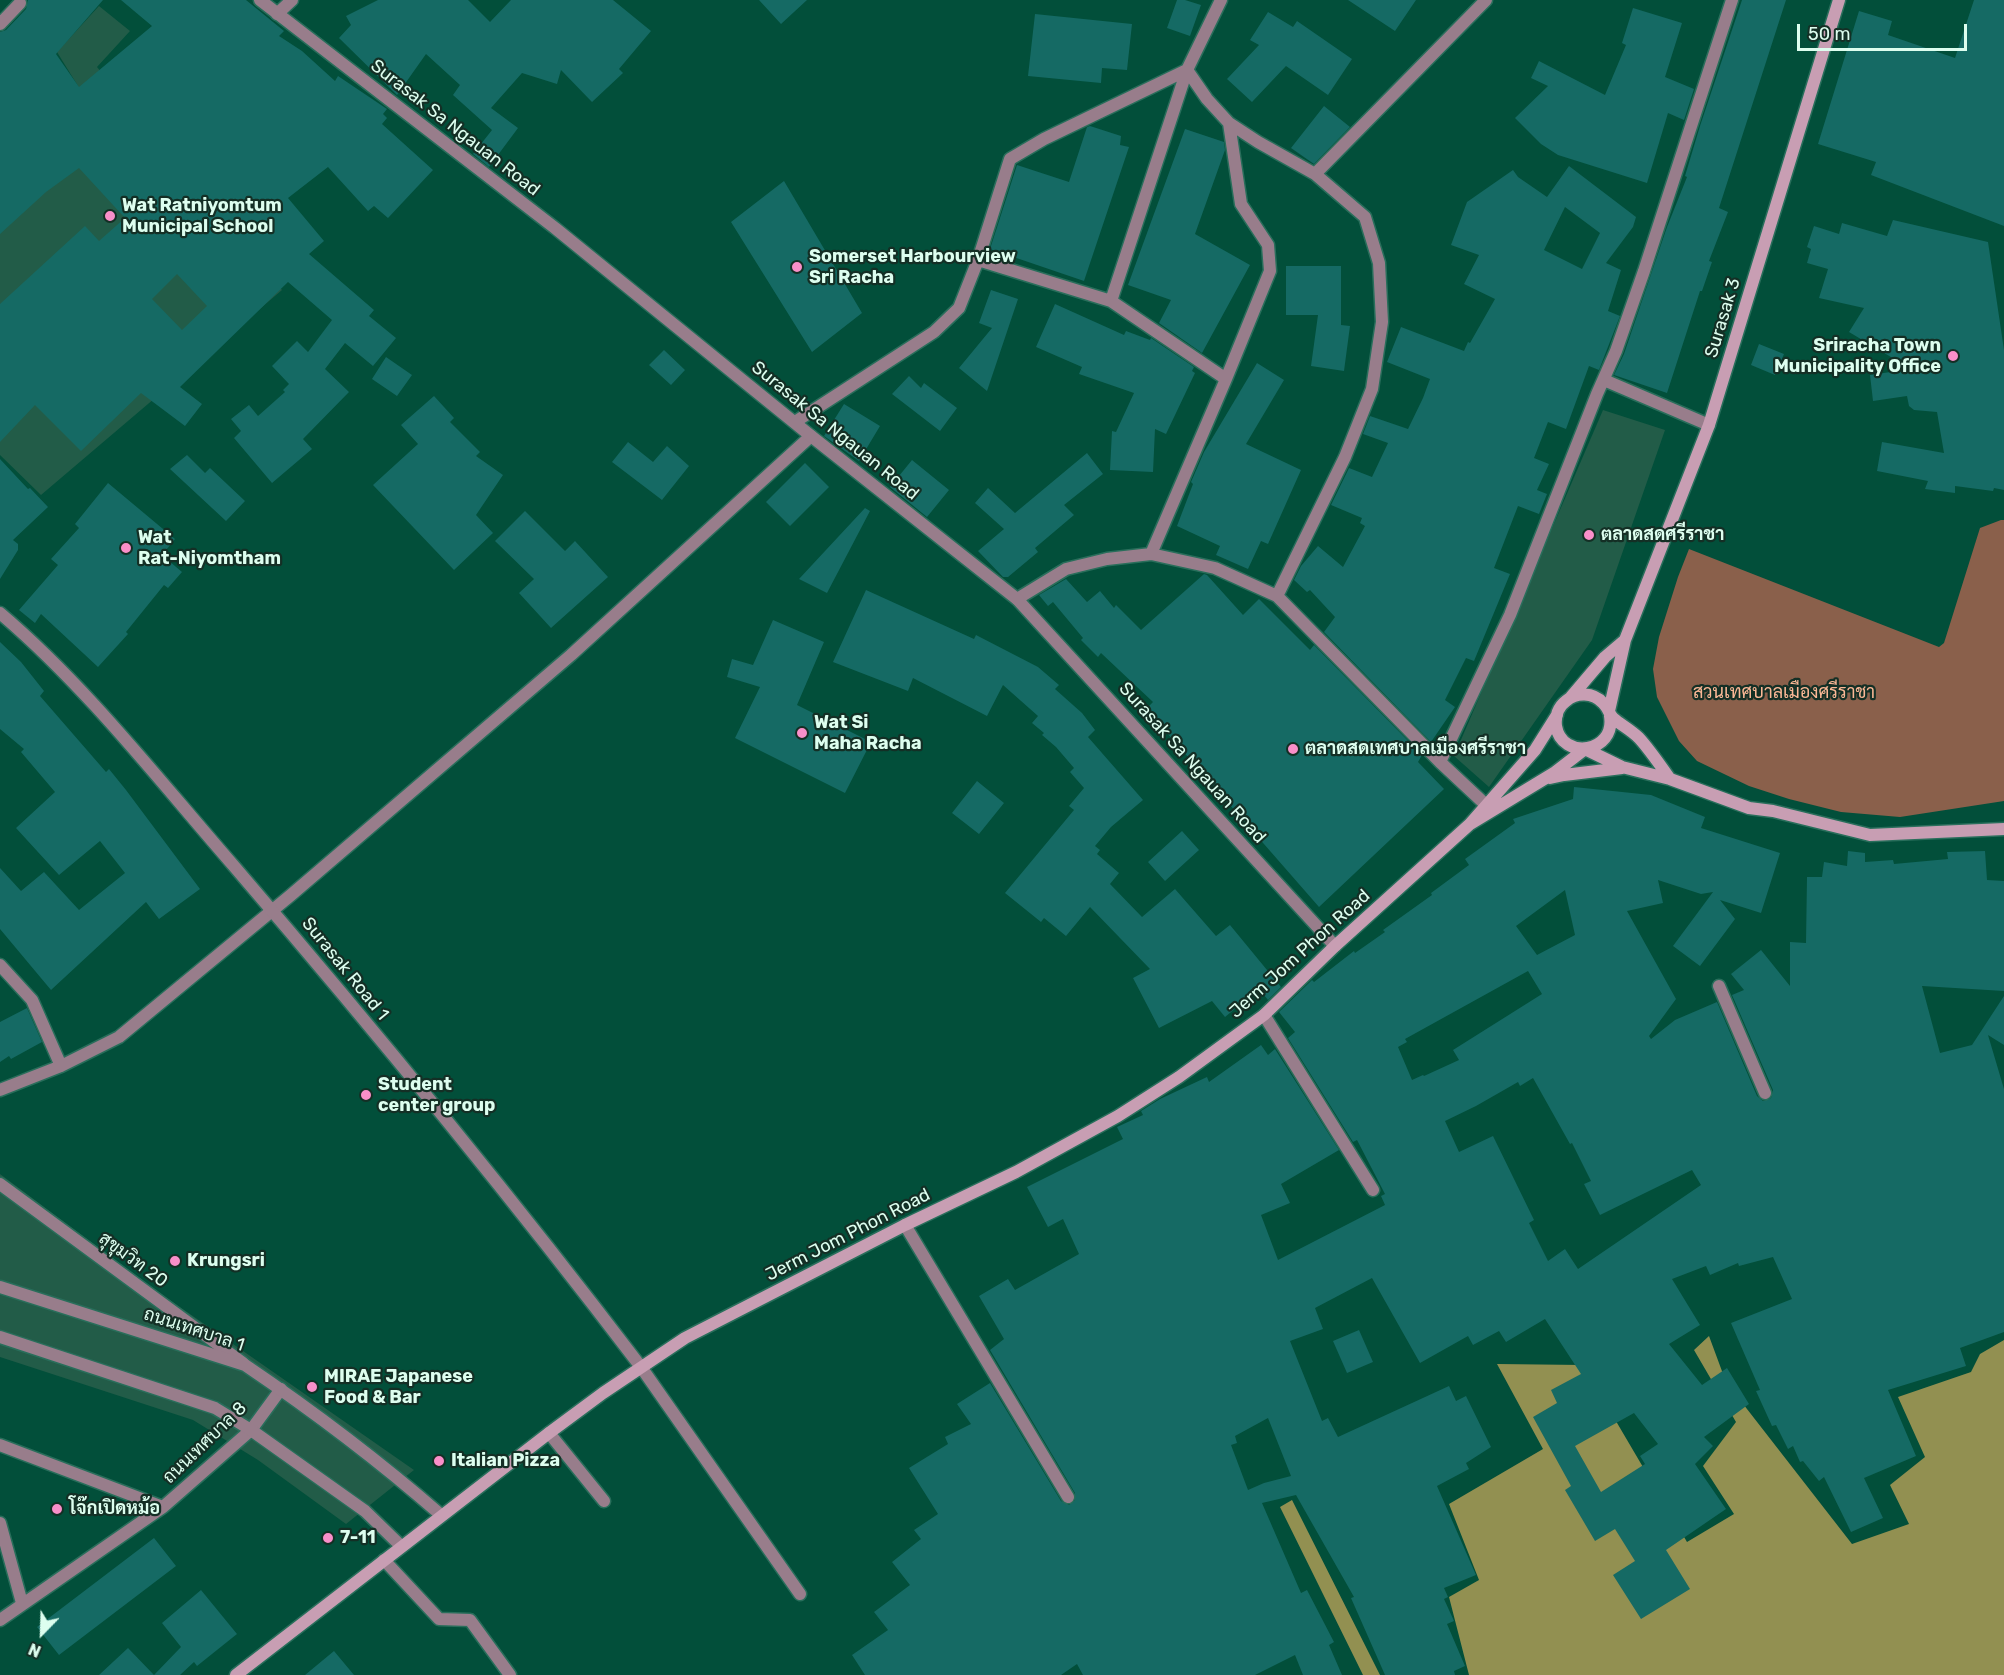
<!DOCTYPE html>
<meta charset="utf-8">
<style>
body{margin:0}
#map{position:relative;width:2004px;height:1675px;overflow:hidden;background:#024f3a;font-family:Rubik,sans-serif}
canvas{display:block}
.north{position:absolute;left:12px;top:1603px;width:60px;height:60px;-webkit-text-stroke:4px #142f25;paint-order:stroke;rotate:203deg;font-size:16px;font-weight:700;line-height:24px;text-align:center;color:#ddfeef}
.north::after{content:'';display:block;margin:auto;width:21px;height:27px;background:#ddfeef;clip-path:polygon(50% 0,100% 100%,50% 72%,0 100%)}
.scale{position:absolute;left:1797px;top:24px;width:170px;height:27px;box-sizing:border-box;border:3px solid #ddfeef;border-top:0;padding-left:8px;font-size:18px;line-height:21px;white-space:nowrap;color:#ddfeef;-webkit-text-stroke:4px #142f25;paint-order:stroke}
</style>
<div id="map">
<canvas width="2004" height="1675"></canvas>
<div class="north">N</div>
<div class="scale">50 m</div>
</div>
<script>
const ctx = document.querySelector('canvas').getContext('2d');
ctx.lineJoin = 'round';
function fillPath(path, color) { ctx.fillStyle = color; ctx.fill(path, 'evenodd'); }
function trace(path, color, width, dash) { ctx.strokeStyle = color; ctx.lineWidth = width; ctx.lineCap = dash ? 'butt' : 'round'; ctx.setLineDash(dash || []); ctx.stroke(path); }
function label(font, color, halo, rows, align = 'center') {
  ctx.font = font + ' Rubik,Sarabun,sans-serif'; ctx.lineWidth = 4.5; ctx.setLineDash([]); ctx.textBaseline = 'middle'; ctx.strokeStyle = halo; ctx.fillStyle = color; for (const [text, x, y, turn = 0] of rows) {
    ctx.save(); ctx.translate(x, y); ctx.rotate((+turn || 0) * Math.PI / 180); ctx.textAlign = isNaN(turn) ? turn : align; if (halo) ctx.strokeText(text, 0, 0); ctx.fillText(text, 0, 0); ctx.restore();
  }
}
fillPath(new Path2D(`
 M99,6L130,31L97,67L282,290L41,495L0,455V142L78,86L57,52Z
 M1603,410L1665,430L1592,640L1489,787L1454,756Z
 M0,1174L154,1289L414,1470L346,1524L258,1460L193,1420L0,1357Z`), '#225c48');
fillPath(new Path2D(`
 M2001,520H2004V801L1900,817L1841,812L1789,799L1749,786L1697,761L1679,741L1657,697L1653,669L1659,637L1678,577L1689,549L1939,647L1944,643L1980,528Z`), '#8a604b');
fillPath(new Path2D(`
 M1709,1336L1726,1382L1852,1544L1909,1524L1890,1485L1925,1457L1898,1397L1971,1372L1980,1354L2004,1340V1675H1469L1449,1597L1479,1580L1449,1504L1543,1449L1497,1364L1583,1365L1687,1542L1734,1514L1703,1466L1736,1422L1694,1350Z
 M1292,1500L1380,1675H1363L1280,1507Z`), '#929051');
fillPath(new Path2D(`
 M28,0H103L56,54L79,87L152,26L121,0H246L284,31L279,36L302,51L335,81L338,76L387,109L383,114L387,118L382,124L433,170L388,218L374,206L368,211L328,167L288,198L324,241L309,254L374,310L369,316L396,338L373,366L345,343L325,369L349,392L303,439L312,449L272,483L234,438L241,431L231,419L249,405L258,416L285,392L283,390L289,384L272,366L297,341L308,352L332,320L288,282L180,387L202,404L185,426L141,393L81,451L35,405L0,442V304L85,226L99,241L125,218L79,168L46,192L0,234V32L6,30L26,9ZM177,274L207,306L182,330L152,299Z
 M378,0H468L490,22L511,0H613L651,31L619,69L623,73L592,102L561,70L557,84L522,73L491,108L518,128L489,167L473,154L492,130L453,95L460,85L426,54L397,95L339,38L351,25L346,16Z
 M759,0H807L781,24Z
 M1177,0H1185L1201,5L1190,36L1167,28Z
 M1348,0H1416L1395,31Z
 M1742,0H1786L1719,208L1728,212L1709,261L1712,262L1702,291H1700L1667,393L1614,375L1624,354L1667,227L1687,177L1685,176L1700,126Z
 M1974,0H2004V226L1871,175L1876,162L1818,144L1859,11L1892,21L1888,35L1955,58Z
 M1633,8L1682,23L1665,77L1694,89L1684,120L1668,113L1647,183L1558,155L1541,144L1515,118L1548,86L1531,78L1539,61L1605,95L1626,45L1622,43Z
 M1268,12L1293,27L1297,21L1352,59L1328,95L1286,66L1252,102L1227,79L1259,45L1250,40Z
 M1035,14L1132,24L1127,70L1102,68L1101,83L1028,76Z
 M1324,106L1350,127L1314,164L1291,148Z
 M1090,126L1121,136L1120,145L1129,147L1084,281L990,249L1017,165L1069,182L1087,127Z
 M1185,129L1224,142L1225,150L1195,234L1250,265L1202,353L1159,323L1171,300L1128,285Z
 M1569,166L1636,217L1633,227L1606,263L1621,270L1608,311L1620,316L1599,370L1589,366L1566,429L1548,422L1534,458L1549,464L1537,490L1547,494L1539,514L1518,506L1494,568L1510,574L1474,661L1466,658L1445,700L1455,707L1431,742L1324,632L1335,617L1310,590L1307,592L1294,580L1301,566L1318,546L1343,567L1365,526L1360,523L1362,518L1331,505L1349,468L1372,477L1388,443L1363,434L1370,416L1408,429L1423,398L1430,379L1387,362L1401,327L1464,351L1468,342L1470,343L1495,299L1464,284L1479,255L1451,245L1467,202L1513,170L1518,177L1547,197ZM1565,207L1600,233L1582,269L1544,250Z
 M784,181L862,313L812,352L731,222Z
 M1893,220L1988,242L2004,350V490L1994,488L1993,491L1955,486V493L1925,489L1928,481L1877,471L1882,442L1944,453L1937,412L1914,410L1909,406L1907,396L1873,401L1870,375L1911,369L1849,332L1864,308L1819,298L1828,269L1807,263L1811,249L1807,247L1814,226L1839,234L1842,223L1887,236Z
 M1286,266H1341V325L1350,326L1344,371L1311,366L1318,315H1286Z
 M991,290L1018,299L987,391L959,368L992,328L979,323Z
 M1055,304L1124,335L1126,331L1150,340L1151,338L1194,367L1192,371L1195,373L1166,434L1155,429L1153,472L1110,470L1112,431L1116,432L1134,393L1079,374L1082,367L1036,347Z
 M1759,344L1784,354L1775,375L1751,365Z
 M664,350L685,370L671,385L649,365Z
 M386,357L412,375L397,396L372,379Z
 M1257,363L1284,380L1246,444L1301,470L1268,544L1261,541L1248,569L1216,555L1220,546L1177,526L1193,484L1191,482L1204,452Z
 M909,376L921,388L924,383L957,408L940,431L892,394Z
 M434,396L454,418L450,422L480,452L476,456L503,475L476,515L493,533L454,570L373,485L418,444L401,425Z
 M844,404L880,426L859,461L824,436Z
 M628,442L653,462L667,446L689,466L662,500L612,462Z
 M1087,453L1103,474L1064,505L1074,515L1035,548L1038,552L1008,577H1003L978,551L1004,529L975,503L988,488L1015,513Z
 M187,455L205,473L210,468L245,501L226,521L170,469Z
 M0,459L28,489L30,488L48,507L13,540L18,544V550L0,579Z
 M912,460L949,490L927,517L890,487Z
 M805,463L829,487L790,526L766,502Z
 M108,483L175,539L162,555L182,572L168,588L164,585L126,632L128,634L98,667L41,614L35,623L19,610L58,565L51,559L79,528L75,524Z
 M865,508L870,511L827,593L799,579Z
 M525,511L565,551L575,541L608,577L551,628L519,593L534,579L495,541Z
 M1204,574L1207,575L1243,615L1259,599L1310,650L1314,645L1422,755L1418,762L1444,789L1319,907L1146,709L1153,702L1101,653L1098,657L1081,640L1083,638L1053,602L1048,606L1039,595L1066,579L1087,602L1100,591L1114,608L1116,605L1141,630Z
 M866,590L974,639L976,635L1038,667L1059,685L1055,689L1082,713L1095,730L1088,737L1143,800L1111,827L1095,846L1100,850L1097,854L1119,873L1110,884L1142,917L1175,889L1216,936L1230,925L1281,987L1268,1000L1259,989L1225,1017L1212,1001L1159,1028L1133,978L1150,969L1090,907L1066,936L1044,918L1041,922L1005,893L1074,810L1069,806L1084,788L1070,772L1074,768L1056,747L1042,735L1044,733L1032,723L1038,716L1003,685L987,716L913,678L908,691L833,662Z
 M773,620L824,642L797,705L871,742L845,793L735,738L760,687L727,677L732,659L753,665Z
 M0,642L21,662L44,691L40,696L106,772L109,769L126,790L200,889L159,919L146,902L51,990L0,929V868L21,891L44,872L79,910L125,873L100,841L59,875L16,828L55,792L21,752L24,749L0,729Z
 M977,781L1004,803L979,834L952,813Z
 M1574,787L1651,795L1705,817L1701,828L1780,853L1761,913L1720,900L1735,919L1700,966L1673,946L1713,892L1701,894L1658,880L1663,903L1627,911L1676,999L1649,1036L1651,1039L1675,1020L1717,1002L1757,1096L1763,1101L1771,1098L1773,1090L1732,995L1744,990L1731,974L1761,950L1790,986V942L1806,943L1807,877H1822L1824,862L1847,866L1848,851L1865,853V862L1893,860L1894,864L1948,859L1947,852L1985,851L1987,880L2004,881V991L1922,986L1940,1053L1972,1045L2004,996V1045L1988,1035L2004,1089V1332L1960,1348L1966,1366L1888,1390L1916,1456L1864,1478L1883,1518L1851,1532L1824,1477L1819,1481L1803,1461L1800,1462L1793,1446L1788,1449L1776,1425L1772,1426L1756,1391L1760,1390L1731,1323L1792,1299L1773,1257L1739,1266L1738,1263L1710,1275L1706,1266L1672,1279L1700,1325L1669,1344L1702,1385L1727,1368L1749,1404L1704,1437L1713,1446L1695,1464L1726,1509L1666,1550L1690,1589L1641,1619L1613,1575L1635,1561L1615,1529L1595,1541L1565,1490L1571,1486L1533,1417L1557,1403L1551,1390L1581,1374L1545,1319L1506,1342L1499,1331L1473,1345L1468,1336L1420,1363L1372,1278L1315,1308L1323,1329L1290,1341L1322,1421L1328,1418L1338,1437L1449,1386L1456,1401L1466,1396L1491,1447L1466,1463L1469,1469L1437,1486L1476,1575L1444,1588L1448,1597L1444,1599L1454,1621L1447,1624L1465,1666L1454,1671L1455,1675H1385L1351,1598L1354,1597L1296,1495L1262,1503L1301,1593L1307,1590L1334,1642L1329,1645L1342,1675H1303L1295,1655L1255,1675H1083L1077,1664L1061,1675H865L852,1655L888,1630L874,1612L910,1585L892,1562L921,1539L914,1530L938,1514L909,1468L948,1444L945,1437L971,1424L957,1404L990,1383L1061,1501L1069,1505L1075,1500V1493L990,1350L1004,1339L979,1296L1008,1279L1015,1290L1079,1254L1063,1219L1048,1227L1027,1187L1123,1139L1117,1127L1143,1115L1141,1111L1160,1099L1207,1077L1209,1082L1261,1045L1268,1055L1275,1049L1339,1150L1281,1184L1290,1203L1261,1215L1278,1260L1385,1205L1381,1196L1385,1194L1357,1140L1353,1142L1288,1038L1295,1032L1279,1012L1312,980L1314,982L1354,951L1355,953L1385,932L1383,930L1432,895L1431,893L1469,865L1465,859L1515,823L1513,819L1573,799ZM1565,890L1575,935L1537,955L1516,926ZM1528,971L1542,994L1453,1050L1459,1060L1424,1076L1423,1075L1412,1080L1398,1047L1407,1042L1405,1039ZM1533,1078L1570,1144L1572,1143L1591,1181L1584,1184L1600,1215L1692,1170L1701,1185L1578,1269L1565,1249L1548,1261L1529,1223L1534,1220L1493,1136L1459,1152L1445,1121L1476,1106L1518,1082L1520,1086ZM1634,1413L1658,1444L1640,1456L1645,1464L1601,1492L1575,1446ZM1268,1418L1291,1476L1264,1483L1248,1490L1231,1445L1237,1443L1235,1436Z
 M1182,831L1199,850L1165,881L1148,862Z
 M27,1008L42,1042L11,1059L9,1056L0,1062V1022Z
 M1359,1330L1373,1362L1347,1373L1333,1341Z
 M154,1538L176,1566L59,1655L37,1627Z
 M201,1590L237,1634L197,1666L194,1662L180,1675H154L181,1647L162,1623Z
 M128,1648L154,1675H99Z
 M334,1651L354,1675H305Z`), '#156a64');
const minor = new Path2D(`
 M277,14L292,0
 M0,24L20,3
 M1187,70L1207,99L1229,123L1258,142L1315,174L1365,217L1379,263L1382,322L1372,389L1345,457L1277,596
 M1315,174L1486,0
 M978,260L1111,301L1226,379
 M1111,301L1187,70L1221,0
 M1604,380L1709,425
 M795,422L934,332L959,308L978,260L1010,159L1044,139L1187,70
 M1151,554L1226,379L1270,271L1268,245L1241,204L1229,123
 M1017,599L1066,569L1107,559L1151,554L1215,568L1277,596L1440,762L1486,805
 M1440,762L1510,615L1597,394L1616,351L1644,271L1732,0
 M0,965L32,1000L61,1066
 M1719,986L1765,1093
 M1264,1015L1373,1190
 M0,1090L61,1066L119,1037L291,895L571,655L811,436
 M0,1184L243,1363
 M905,1225L1068,1497
 M641,1367L800,1594
 M549,1433L604,1501
 M0,1445L163,1507
 M0,1523L22,1603
 M384,1560L439,1619L470,1620L510,1675
 M0,1620L163,1507L251,1430L281,1389`);
const tertiary = new Path2D(`
 M260,0L555,228L811,436L1017,599L1335,946
 M0,613C87,687 158,779 233,865C373,1028 510,1195 641,1367
 M0,1287L245,1365C313,1411 379,1461 441,1515
 M0,1337L215,1408L251,1430L365,1511L401,1546`);
const secondary = new Path2D(`
 M1571,697L1605,657L1625,640
 M1609,711L1625,640L1709,425L1839,0
 M1557,715L1535,750L1470,824L1554,773L1585,749L1622,767L1670,779L1749,808L1773,811L1870,835L2004,829
 M1610,716C1616,753 1562,761 1556,726C1555,717 1558,707 1566,701C1576,692 1593,692 1603,703C1608,707 1609,714 1613,718C1621,725 1631,730 1639,738C1650,750 1660,765 1670,779
 M1550,778L1564,775L1622,768
 M236,1675L549,1433L603,1393L685,1338L905,1225L1016,1172L1118,1116L1179,1077L1264,1015L1335,946L1470,824`);
trace(minor, '#296e5b', 15);
trace(tertiary, '#296e5b', 15);
trace(secondary, '#296e5b', 15);
trace(minor, '#987d8b', 12);
trace(tertiary, '#987d8b', 12);
trace(secondary, '#c89eb3', 12);
for (const [x, y, r, color] of [
 [110,216,6,"#f98fc9"],
 [797,267,6,"#f98fc9"],
 [1953,356,6,"#f98fc9"],
 [1589,535,6,"#f98fc9"],
 [126,548,6,"#f98fc9"],
 [802,733,6,"#f98fc9"],
 [1293,749,6,"#f98fc9"],
 [366,1095,6,"#f98fc9"],
 [175,1261,6,"#f98fc9"],
 [312,1387,6,"#f98fc9"],
 [439,1461,6,"#f98fc9"],
 [57,1509,6,"#f98fc9"],
 [328,1538,6,"#f98fc9"]
]) { const dot = new Path2D(); dot.arc(x, y, r, 0, 2 * Math.PI); ctx.fillStyle = color; ctx.fill(dot); trace(dot, '#142f25', 2); }
label('18px', '#ddfeef', '#142f25', [
 ["Surasak Sa Ngauan Road",455,128,38],
 ["Surasak 3",1723,318,-73],
 ["Surasak Sa Ngauan Road",835,431,39],
 ["Surasak Sa Ngauan Road",1192,763,48],
 ["Jerm Jom Phon Road",1300,954,-42],
 ["Surasak Road 1",345,969,51],
 ["Jerm Jom Phon Road",848,1235,-27],
 ["สุขุมวิท 20",133,1260,36],
 ["ถนนเทศบาล 1",194,1330,18],
 ["ถนนเทศบาล 8",205,1443,-44]
]);
label('bold 18px', '#ddfeef', '#142f25', [
 ["Wat Ratniyomtum",122,206],
 ["Municipal School",122,227],
 ["Somerset Harbourview",809,257],
 ["Sri Racha",809,278],
 ["Sriracha Town",1941,346,"right"],
 ["Municipality Office",1941,367,"right"],
 ["ตลาดสดศรีราชา",1601,535],
 ["Wat",138,538],
 ["Rat-Niyomtham",138,559],
 ["Wat Si",814,723],
 ["Maha Racha",814,744],
 ["ตลาดสดเทศบาลเมืองศรีราชา",1305,749],
 ["Student",378,1085],
 ["center group",378,1106],
 ["Krungsri",187,1261],
 ["MIRAE Japanese",324,1377],
 ["Food & Bar",324,1398],
 ["Italian Pizza",451,1461],
 ["โจ๊กเปิดหม้อ",69,1509],
 ["7-11",340,1538]
], 'left');
label('18px', '#fcb896', '#142f25', [
 ["สวนเทศบาลเมืองศรีราชา",1784,693]
]);
</script>
